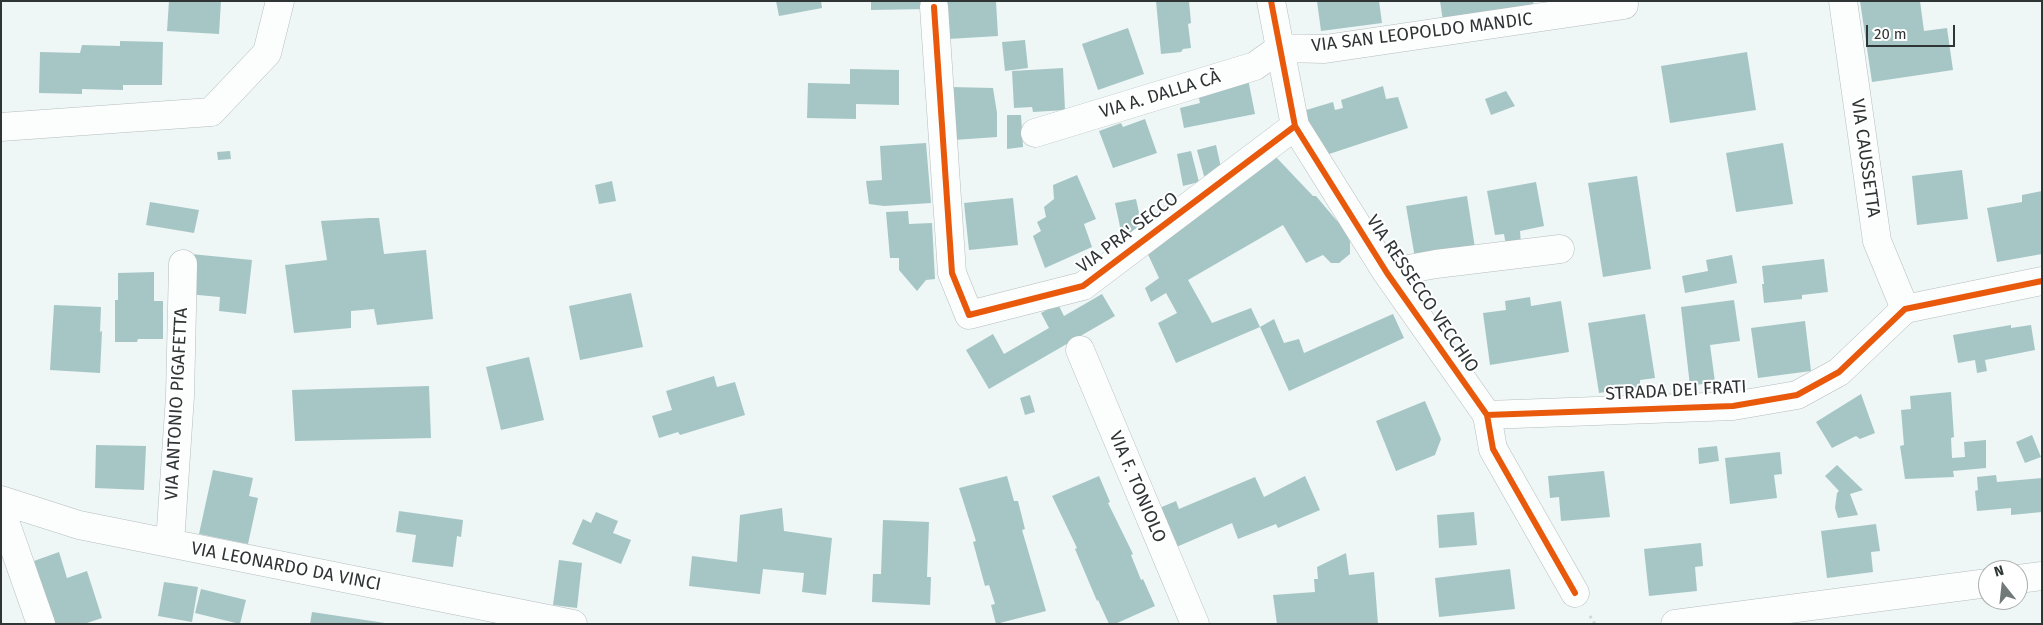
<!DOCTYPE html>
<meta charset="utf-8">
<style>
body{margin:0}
#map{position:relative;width:2043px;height:625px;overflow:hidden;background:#eef6f6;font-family:"Fira Sans",sans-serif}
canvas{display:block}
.frame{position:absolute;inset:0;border:2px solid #2f3535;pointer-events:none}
.north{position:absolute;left:1978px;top:560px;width:50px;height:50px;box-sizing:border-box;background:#fff;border:1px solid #acaeae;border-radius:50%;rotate:344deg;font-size:14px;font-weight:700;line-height:20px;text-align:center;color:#2f3535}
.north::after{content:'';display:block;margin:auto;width:18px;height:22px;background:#727979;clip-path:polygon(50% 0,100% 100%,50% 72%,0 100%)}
.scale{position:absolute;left:1866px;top:25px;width:89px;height:22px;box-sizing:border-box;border:2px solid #2f3535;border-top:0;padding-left:6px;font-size:15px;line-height:18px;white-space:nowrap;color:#2f3535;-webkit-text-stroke:4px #fff;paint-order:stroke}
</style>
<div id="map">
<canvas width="2043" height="625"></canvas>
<div class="frame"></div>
<div class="north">N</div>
<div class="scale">20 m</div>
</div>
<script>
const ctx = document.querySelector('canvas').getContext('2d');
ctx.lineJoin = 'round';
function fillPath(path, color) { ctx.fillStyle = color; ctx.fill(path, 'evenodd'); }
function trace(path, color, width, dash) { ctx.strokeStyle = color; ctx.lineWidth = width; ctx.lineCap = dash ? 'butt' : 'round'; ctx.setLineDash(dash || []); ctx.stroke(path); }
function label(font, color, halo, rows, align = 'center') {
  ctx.font = font + ' "Fira Sans",sans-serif'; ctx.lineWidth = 4; ctx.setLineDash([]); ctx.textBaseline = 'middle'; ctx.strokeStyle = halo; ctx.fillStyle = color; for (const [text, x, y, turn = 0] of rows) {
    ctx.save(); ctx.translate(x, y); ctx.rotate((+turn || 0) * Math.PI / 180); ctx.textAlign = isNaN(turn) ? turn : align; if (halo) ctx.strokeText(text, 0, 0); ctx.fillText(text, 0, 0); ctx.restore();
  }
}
fillPath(new Path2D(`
 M169,1H221L219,34L167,31Z
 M776,1H821L822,8L779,16Z
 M871,1H925L926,9L871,10Z
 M946,1H996L998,36L948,39Z
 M1156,1H1189L1191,23L1188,24L1191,48L1183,49L1181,52L1161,54Z
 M1317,1H1379L1382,23L1321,31Z
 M1440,1H1533L1534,6L1443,21Z
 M1860,1H1920L1924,31L1947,28L1953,70L1872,82Z
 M1128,28L1144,74L1098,90L1082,44Z
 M1025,40L1028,68L1005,71L1002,42Z
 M120,41L163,42L162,85H123V90L82,89V94L39,93L40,52L80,53L82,45L120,46Z
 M1747,52L1756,110L1670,123L1661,66Z
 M1063,68L1065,110L1033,112L1032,107L1014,108L1012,71Z
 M850,69L899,70V105L856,104V119L807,118L808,83L850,84Z
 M1248,79L1255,114L1184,128L1180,108L1200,103L1197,89Z
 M1383,86L1386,99L1398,97L1408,128L1317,158L1303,111L1333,102L1335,110L1343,108L1341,100Z
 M951,87L993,88L997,113V137L954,140Z
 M1506,91L1515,106L1491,115L1485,99Z
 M1007,115H1021L1023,147L1007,149Z
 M1145,119L1157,153L1113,168L1099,131L1121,123L1123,127Z
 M926,143L931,203L884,206L869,204L866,181L882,180L880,146Z
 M1783,143L1793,204L1736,212L1726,153Z
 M1216,145L1222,172L1204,176L1197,150Z
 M230,151L231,159L218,160L217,152Z
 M1191,151L1199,182L1183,186L1177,154Z
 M1275,156L1313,196H1316L1337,221L1340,220L1350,241V254L1339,263H1331L1323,255L1306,263L1283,225L1188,280L1212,323L1251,308L1260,327L1176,363L1158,323L1177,313L1166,293L1151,302L1145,288L1159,278L1145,248Z
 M1962,170L1968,219L1917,225L1912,176Z
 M1077,175L1096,219L1084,224L1092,247L1045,268L1033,236L1041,231L1037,222L1046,217L1044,207L1054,199L1053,185Z
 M1637,176L1651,269L1603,277L1588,183Z
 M612,181L616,201L599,204L595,185Z
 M1536,182L1544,226L1520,231L1521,244L1506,246L1504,234L1495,235L1487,191Z
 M2042,191V254L1997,262L1987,208L2022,202V195Z
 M1467,196L1475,248L1415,258L1406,206Z
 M1013,198L1018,245L969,250L964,203Z
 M1136,199L1143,231L1122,236L1115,203Z
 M150,202L199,210L194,233L146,225Z
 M908,211L909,224L932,223L935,279L926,280L917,291L899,270V258H890L886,212Z
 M369,218H379L384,254L426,250L433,319L377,325L374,309L351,311V328L294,333L285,265L327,260L321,221Z
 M191,254L252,260L246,314L219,311L220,297L187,294Z
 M1732,255L1737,283L1685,293L1682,276L1708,271L1706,260Z
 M1824,259L1828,292L1802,295V299L1764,303L1762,284H1764L1762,266Z
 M154,272V301H163V339H138L137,342H115V300H118V273Z
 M631,293L643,347L580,360L569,306Z
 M1102,294L1115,316L989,389L966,350L993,334L1004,354L1049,328L1041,313L1058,304L1064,316Z
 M1530,297L1531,306L1561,301L1569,352L1490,365L1483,313L1506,310L1505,301Z
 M1734,300L1740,341L1710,345L1715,382L1690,386L1681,307Z
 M54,305L101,307L100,332L102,331L100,373L50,370Z
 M1393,314L1404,338L1289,391L1260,327L1274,319L1284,343L1299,339L1304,353Z
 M1645,314L1655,378L1640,380V387L1599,393L1588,323Z
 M1805,321L1811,371L1758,378L1751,328Z
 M2011,325V328L2031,325L2035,350L1985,360L1987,371L1977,373L1975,360L1958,363L1953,335Z
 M529,357L544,420L501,430L486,367Z
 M714,376L717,387L735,382L745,415L680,435L678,432L659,438L652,416L672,410L666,391Z
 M429,386L431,438L295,441L292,390Z
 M1951,392L1954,437L1951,438L1952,458L1965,457L1964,442L1986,440V468L1953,471L1954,477L1905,479L1900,446L1904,445L1901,410L1911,409L1910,396Z
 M1861,394L1875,433L1860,439L1856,436L1832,448L1816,422Z
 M1030,395L1035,412L1025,415L1020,398Z
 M1425,401L1441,439L1435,455L1396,471L1376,421Z
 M2032,435L2041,457L2025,463L2016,442Z
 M96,445L146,446L144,490L95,488Z
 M1717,446L1719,461L1699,464L1698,448Z
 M1780,452L1782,474L1774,475L1777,498L1730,504L1725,458Z
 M1837,465L1863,490L1850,494L1858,515L1838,518L1835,508L1837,493L1839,491L1825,476Z
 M213,470L253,478L249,496L258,498L248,544L199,534Z
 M1604,471L1610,517L1561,521L1559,497L1550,498L1548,476Z
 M1996,475L1997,482L2042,478V512L2011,515V508L1977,511L1975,491L1978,490L1977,477Z
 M1007,476L1014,501H1018L1025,529L1022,530L1046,611L996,624L991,605L995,604L989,585L985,586L973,542L976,541L959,488Z
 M1099,476L1110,502L1108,503L1133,554L1131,555L1141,580L1143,579L1155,606L1115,624H1109L1098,600L1097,601L1075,549L1077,548L1052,496Z
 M1305,476L1320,510L1278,528L1276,524L1238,539L1232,523L1174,548L1157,509L1176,501L1179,509L1255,477L1264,497Z
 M782,508L784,531L832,538L826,595L802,592L804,573L763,569L760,594L689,586L692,556L737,562L740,515Z
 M399,511L463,520L461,537L457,536L453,567L412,562L416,535L396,532Z
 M596,512L618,521L613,533L631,540L621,564L572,544L583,519L591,523Z
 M1474,512L1477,545L1439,548L1437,515Z
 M883,520L929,522L927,577H931L930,605L872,602L873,574H881Z
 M1876,524L1880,551L1871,552L1873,572L1827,578L1821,531Z
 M1701,543L1703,566L1695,567L1697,591L1649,596L1644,549Z
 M59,552L67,578L87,571L102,618L84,624H51L35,574L37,571L34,561Z
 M1346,553L1349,575L1374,572L1378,624H1277L1273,595L1315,592L1314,579H1318L1317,567Z
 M559,560L582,563L577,608L553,605Z
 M1510,569L1515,609L1439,617L1435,578Z
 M164,582L198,587L192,622L158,616Z
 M201,589L246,600L240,624L195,613Z
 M312,612L385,623V624H310Z`), '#a6c6c6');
const minor = new Path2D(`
 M1271,1L1295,126L1387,273L1487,415L1493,449L1575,593
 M1843,1L1877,241L1905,309
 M934,7L952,273L969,315L1083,286L1295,126
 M1,127L211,112L267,53L280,1
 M1035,133L1255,66L1280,48L1325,49L1624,5
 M1387,273L1436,264L1560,249
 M1080,350L1195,624
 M1487,415L1733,406L1797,395L1839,372L1905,309L2042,281
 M1,500L79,525L573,624
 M1,510L41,624
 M170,543L180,396L183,264
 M2018,579L2042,576
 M1675,624L1988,583`);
trace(minor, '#b6bcbc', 29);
trace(new Path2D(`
 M1590,616L1595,624`), '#d2d6d6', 3, [2.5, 4]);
trace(minor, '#fcfefe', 28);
trace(new Path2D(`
 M1271,1L1295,126L1387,273L1487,415L1493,449L1575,593
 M934,7L952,273L969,315L1083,286L1295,126
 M1487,415L1733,406L1797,395L1839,372L1905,309L2042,281`), '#e8590c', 6);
label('18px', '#2f3535', '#fff', [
 ["VIA SAN LEOPOLDO MANDIC",1422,33,-7],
 ["VIA A. DALLA CÀ",1160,95,-17],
 ["VIA CAUSSETTA",1865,158,82],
 ["VIA PRA' SECCO",1128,233,-37],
 ["VIA RESSECCO VECCHIO",1422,294,56],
 ["STRADA DEI FRATI",1676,391,-3],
 ["VIA ANTONIO PIGAFETTA",177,404,-87],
 ["VIA F. TONIOLO",1137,487,67],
 ["VIA LEONARDO DA VINCI",286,567,11]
]);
</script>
